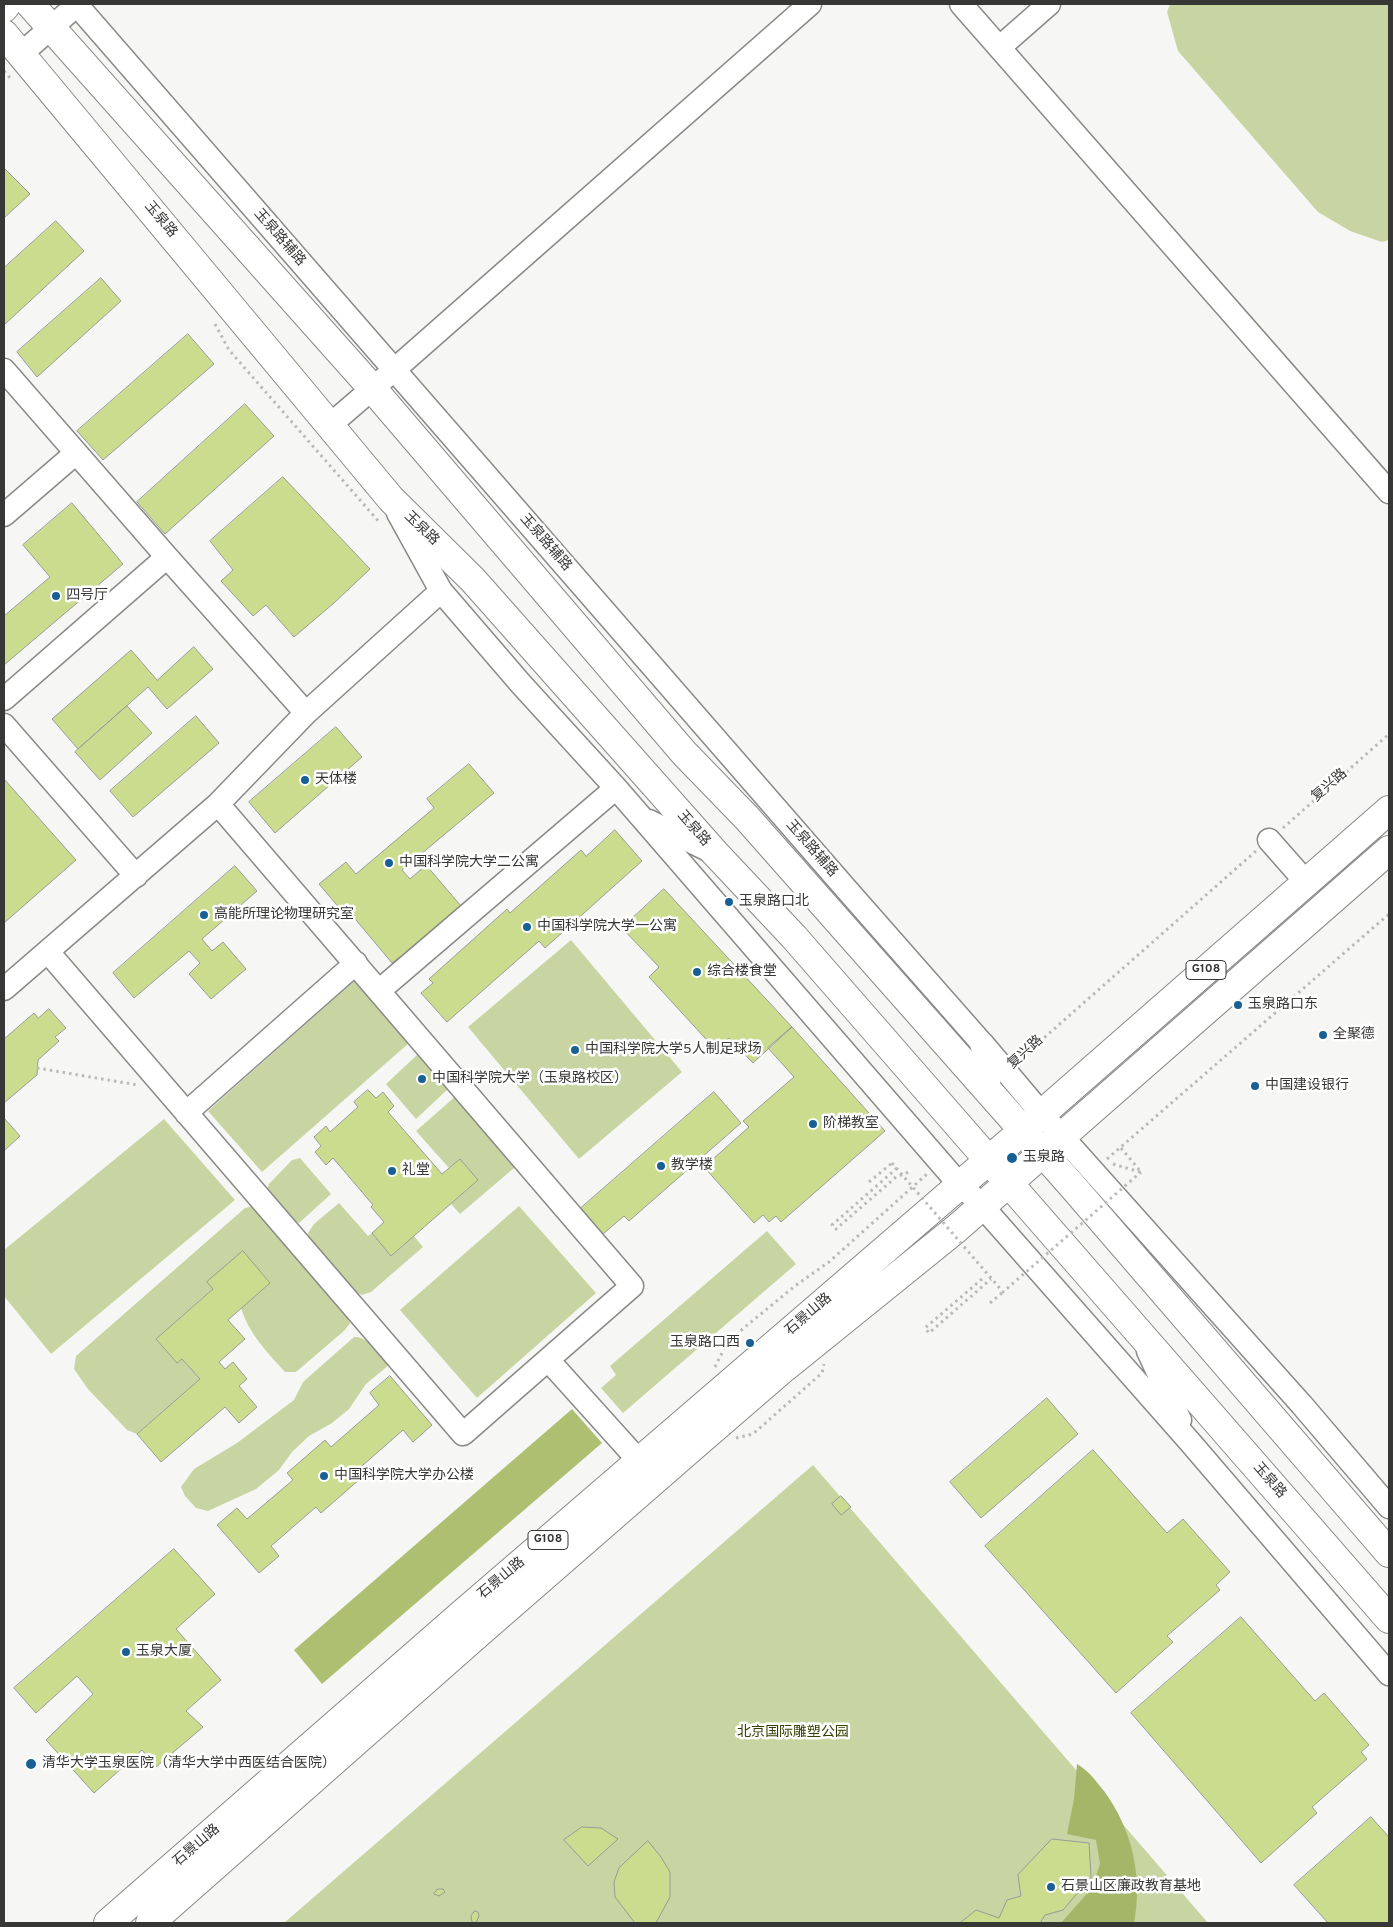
<!DOCTYPE html>
<meta charset="utf-8">
<style>
body{margin:0}
#map{position:relative;width:1393px;height:1927px;overflow:hidden;background:#f6f7f4;font-family:Overpass,sans-serif}
canvas{display:block}
.frame{position:absolute;inset:0;border:5px solid #373736;pointer-events:none}
</style>
<div id="map">
<canvas width="1393" height="1927"></canvas>
<div class="frame"></div>
</div>
<script>
const ctx = document.querySelector('canvas').getContext('2d');
ctx.lineJoin = 'round';
function fillPath(path, color) { ctx.fillStyle = color; ctx.fill(path, 'evenodd'); }
function trace(path, color, width, dash) { ctx.strokeStyle = color; ctx.lineWidth = width; ctx.lineCap = dash ? 'butt' : 'round'; ctx.setLineDash(dash || []); ctx.stroke(path); }
function label(font, color, halo, rows, align = 'center') {
  ctx.font = font + ' Overpass,"Noto Sans SC",sans-serif'; ctx.lineWidth = 5; ctx.setLineDash([]); ctx.textBaseline = 'middle'; ctx.strokeStyle = halo; ctx.fillStyle = color; for (const [text, x, y, turn = 0] of rows) {
    ctx.save(); ctx.translate(x, y); ctx.rotate((+turn || 0) * Math.PI / 180); ctx.textAlign = isNaN(turn) ? turn : align; if (halo) ctx.strokeText(text, 0, 0); ctx.fillText(text, 0, 0); ctx.restore();
  }
}
fillPath(new Path2D(`
 M1170,4H1387L1389,7V240L1382,242L1350,231L1318,212L1178,51L1167,12Z
 M571,940L682,1072L579,1159L468,1027Z
 M354,981L409,1043L262,1172L208,1111Z
 M417,1055L421,1056L447,1084L448,1089L416,1119L386,1084Z
 M457,1095L515,1162L514,1168L460,1214L451,1204L478,1180L460,1160L449,1168L416,1131Z
 M164,1119L235,1200L51,1354L4,1296V1250Z
 M300,1158L331,1194L299,1223L294,1220L267,1189L269,1184L292,1160Z
 M339,1203L368,1236L372,1233L391,1256L414,1236L423,1247L371,1292L362,1295L356,1292L309,1239L308,1233L314,1224Z
 M255,1206L347,1316L350,1323L345,1330L296,1372H285C267,1352 249,1334 241,1308L270,1283L243,1251L213,1289L156,1339L177,1363L182,1359L200,1379L137,1434L127,1430L88,1389L74,1369L76,1356L245,1208Z
 M519,1206L596,1293L477,1398L400,1310Z
 M767,1231L796,1264L623,1413L601,1388L616,1375L610,1366Z
 M354,1337C369,1336 379,1354 389,1365L366,1384L349,1409L332,1423L309,1436L292,1452L279,1470L256,1489L208,1511L196,1508L185,1496L181,1487L194,1469L237,1443L294,1400L303,1382Z
 M813,1465L1208,1923H284Z`), '#c8d4a1');
fillPath(new Path2D(`
 M572,1409L602,1443L322,1684L294,1650Z`), '#afbf72');
fillPath(new Path2D(`
 M1077,1764C1089,1771 1095,1780 1104,1791C1132,1829 1143,1877 1134,1923H1061L1092,1888L1100,1864L1096,1840L1067,1834L1074,1799Z`), '#a6b669');
const building = new Path2D(`
 M4,168L30,194L4,218Z
 M56,221L84,251L4,325V268Z
 M101,278L121,301L37,377L17,352Z
 M188,334L214,364L103,460L77,431Z
 M245,404L274,436L165,534L137,502Z
 M283,477L370,569L334,603L294,637L266,605L253,616L221,581L233,570L210,541Z
 M72,503L123,564L4,665V616L50,577L23,545Z
 M194,647L213,669L167,709L148,687L78,749L52,719L131,650L157,680Z
 M127,706L152,733L100,780L75,752Z
 M196,716L219,743L133,817L110,791Z
 M336,727L362,757L275,833L249,802Z
 M469,764L494,793L402,870L410,879L426,865L461,906L407,951L410,955L404,960L401,956L392,963L351,914L347,917L319,884L346,862L356,874L434,808L427,799Z
 M4,779L76,860L4,923Z
 M615,830L642,861L545,948L539,941L447,1022L421,993L433,983L429,979L507,909L510,913L581,850L586,856Z
 M235,866L257,891L202,939L212,951L223,942L246,969L211,999L189,974L200,963L189,951L134,998L113,973Z
 M664,889L792,1027L753,1063L729,1038L716,1050L649,977L659,967L622,928Z
 M49,1009L66,1028L55,1037L59,1041L38,1060L37,1075L4,1103V1039L34,1013L38,1018Z
 M792,1027L885,1131L781,1222L776,1216L769,1222L763,1215L754,1223L704,1167L749,1127L743,1121L794,1077L768,1048Z
 M368,1090L376,1098L383,1092L394,1106L388,1112L442,1174L460,1159L478,1180L391,1256L372,1233L384,1222L371,1207L373,1205L333,1158L326,1165L315,1152L321,1146L314,1137L326,1126L330,1132L358,1107L354,1102Z
 M714,1092L741,1123L629,1221L624,1216L603,1234L580,1209Z
 M4,1118L20,1136L4,1151Z
 M243,1251L270,1283L228,1320L245,1339L219,1362L225,1369L233,1362L247,1379L239,1386L257,1407L239,1423L225,1407L161,1462L137,1434L200,1379L182,1359L177,1363L156,1339L213,1289L207,1282Z
 M390,1376L432,1425L413,1442L403,1430L354,1473L360,1479L321,1513L316,1507L271,1546L279,1556L259,1573L217,1525L237,1508L247,1519L293,1480L287,1473L325,1440L331,1447L379,1405L370,1393Z
 M1047,1398L1078,1434L981,1518L950,1482Z
 M1093,1450L1167,1533L1183,1519L1230,1572L1216,1585L1220,1590L1167,1636L1173,1642L1116,1693L985,1546Z
 M841,1496L851,1507L841,1515L832,1504Z
 M174,1549L215,1594L176,1629L221,1680L186,1711L203,1727L156,1767L142,1750L94,1793L46,1740L93,1694L77,1676L36,1713L14,1688Z
 M1241,1617L1315,1701L1324,1693L1369,1745L1361,1752L1367,1759L1312,1807L1317,1813L1261,1863L1131,1713Z
 M1371,1817L1389,1837V1923H1328L1294,1885Z
 M582,1827L601,1828L618,1839L588,1866L564,1840Z
 M1052,1839L1089,1843L1091,1877L1063,1910L1045,1915L1040,1923H960L976,1910L999,1918L1007,1900L1021,1896L1018,1875Z
 M648,1841L661,1857L670,1872V1897L656,1923H635L615,1897L614,1882L619,1868Z
 M438,1889H443L445,1892L439,1896L434,1894Z
 M475,1911L478,1912L479,1916L476,1923L472,1922L471,1916Z`);
fillPath(building, '#cbdc8e');
trace(building, '#9a9b98', 1);
const minor = new Path2D(`
 M76,4L848,891L980,1041L987,1063L990,1093
 M961,4L1389,492
 M1000,47L1049,4
 M21,54L78,4
 M4,370L167,557L306,713
 M330,425L394,370L810,4
 M398,513L441,591L521,684L616,788L953,1177L982,1206L1190,1442L1389,1674
 M4,515L76,453
 M4,699L167,557
 M4,725L136,876
 M649,821L710,851
 M1269,840L1306,882
 M48,952L463,1434L632,1286L218,804
 M4,989L218,804L306,713L441,591
 M380,990L616,788
 M983,1044L1041,1113L1302,1405L1389,1507
 M186,1113L356,963
 M1148,1351L1180,1420
 M549,1361L640,1462`);
const major = new Path2D(`
 M30,4L372,388L684,753L747,818L1074,1188L1389,1553
 M4,8L7,4
 M4,34L391,499L473,580L715,853L794,937L1389,1619`);
const highway = new Path2D(`
 M108,1923L463,1613L989,1160L1389,810
 M150,1923L480,1632L696,1444L784,1368L956,1229L1389,850`);
trace(minor, '#898a87', 25);
trace(major, '#898a87', 30);
trace(highway, '#898a87', 30);
trace(new Path2D(`
 M4,71L10,78
 M215,324L229,350L380,523
 M1283,828L1389,734
 M1020,1059L1256,851
 M37,1068L138,1085
 M1121,1148L1141,1172
 M1107,1159L1389,914
 M1113,1164L1140,1172
 M897,1168L832,1225L836,1229L896,1177L909,1172
 M869,1182L892,1163
 M982,1279L925,1328L929,1333L991,1279
 M990,1303L1003,1292
 M715,1367L728,1341L795,1286L829,1262L927,1174
 M736,1438L753,1434L822,1373L824,1364`), '#babab8', 3, [2.5, 4]);
trace(minor, '#fff', 22);
trace(major, '#fff', 28);
trace(highway, '#fff', 28);
trace(new Path2D(`
 M892,1163L1003,1292L1141,1172`), '#babab8', 3, [2.5, 4]);
for (const [x, y, r, color] of [
 [56,596,5,"#186094"],
 [305,780,5,"#186094"],
 [389,863,5,"#186094"],
 [729,902,5,"#186094"],
 [204,915,5,"#186094"],
 [527,927,5,"#186094"],
 [697,972,5,"#186094"],
 [1238,1005,5,"#186094"],
 [1323,1035,5,"#186094"],
 [575,1050,5,"#186094"],
 [422,1079,5,"#186094"],
 [1255,1086,5,"#186094"],
 [813,1124,5,"#186094"],
 [1012,1158,6,"#186094"],
 [661,1166,5,"#186094"],
 [392,1171,5,"#186094"],
 [750,1343,5,"#186094"],
 [324,1476,5,"#186094"],
 [126,1652,5,"#186094"],
 [31,1764,6,"#186094"],
 [1051,1887,5,"#186094"]
]) { const dot = new Path2D(); dot.arc(x, y, r, 0, 2 * Math.PI); ctx.fillStyle = color; ctx.fill(dot); trace(dot, '#fff', 2); }
for (const [x, y, w] of [
 [1206,970,40],
 [548,1540,40]
]) { const box = new Path2D(); box.roundRect(x - w / 2, y - 9.5, w, 19, 4); ctx.fillStyle = '#fff'; ctx.fill(box); trace(box, '#373736', 1); }
label('bold 12px', '#373736', null, [
 ["G108",1206,970],
 ["G108",548,1540]
]);
label('14px', '#373736', '#fff', [
 ["玉泉路",160,220,50],
 ["玉泉路辅路",279,238,49],
 ["玉泉路",421,529,44],
 ["玉泉路辅路",545,543,49],
 ["复兴路",1330,786,-41],
 ["玉泉路",693,829,49],
 ["玉泉路辅路",811,849,49],
 ["复兴路",1026,1053,-42],
 ["石景山路",809,1315,-41],
 ["玉泉路",1269,1481,49],
 ["石景山路",502,1579,-40],
 ["石景山路",197,1846,-41]
]);
label('14px', '#373736', '#fff', [
 ["四号厅",66,596],
 ["天体楼",315,780],
 ["中国科学院大学二公寓",399,863],
 ["玉泉路口北",739,902],
 ["高能所理论物理研究室",214,915],
 ["中国科学院大学一公寓",537,927],
 ["综合楼食堂",707,972],
 ["玉泉路口东",1248,1005],
 ["全聚德",1333,1035],
 ["中国科学院大学5人制足球场",585,1050],
 ["中国科学院大学（玉泉路校区）",432,1079],
 ["中国建设银行",1265,1086],
 ["阶梯教室",823,1124],
 ["玉泉路",1023,1158],
 ["教学楼",671,1166],
 ["礼堂",402,1171],
 ["玉泉路口西",740,1343,"right"],
 ["中国科学院大学办公楼",334,1476],
 ["玉泉大厦",136,1652],
 ["清华大学玉泉医院（清华大学中西医结合医院）",42,1764],
 ["石景山区廉政教育基地",1061,1887]
], 'left');
label('14px', '#374003', '#fff', [
 ["北京国际雕塑公园",793,1733]
]);
</script>
